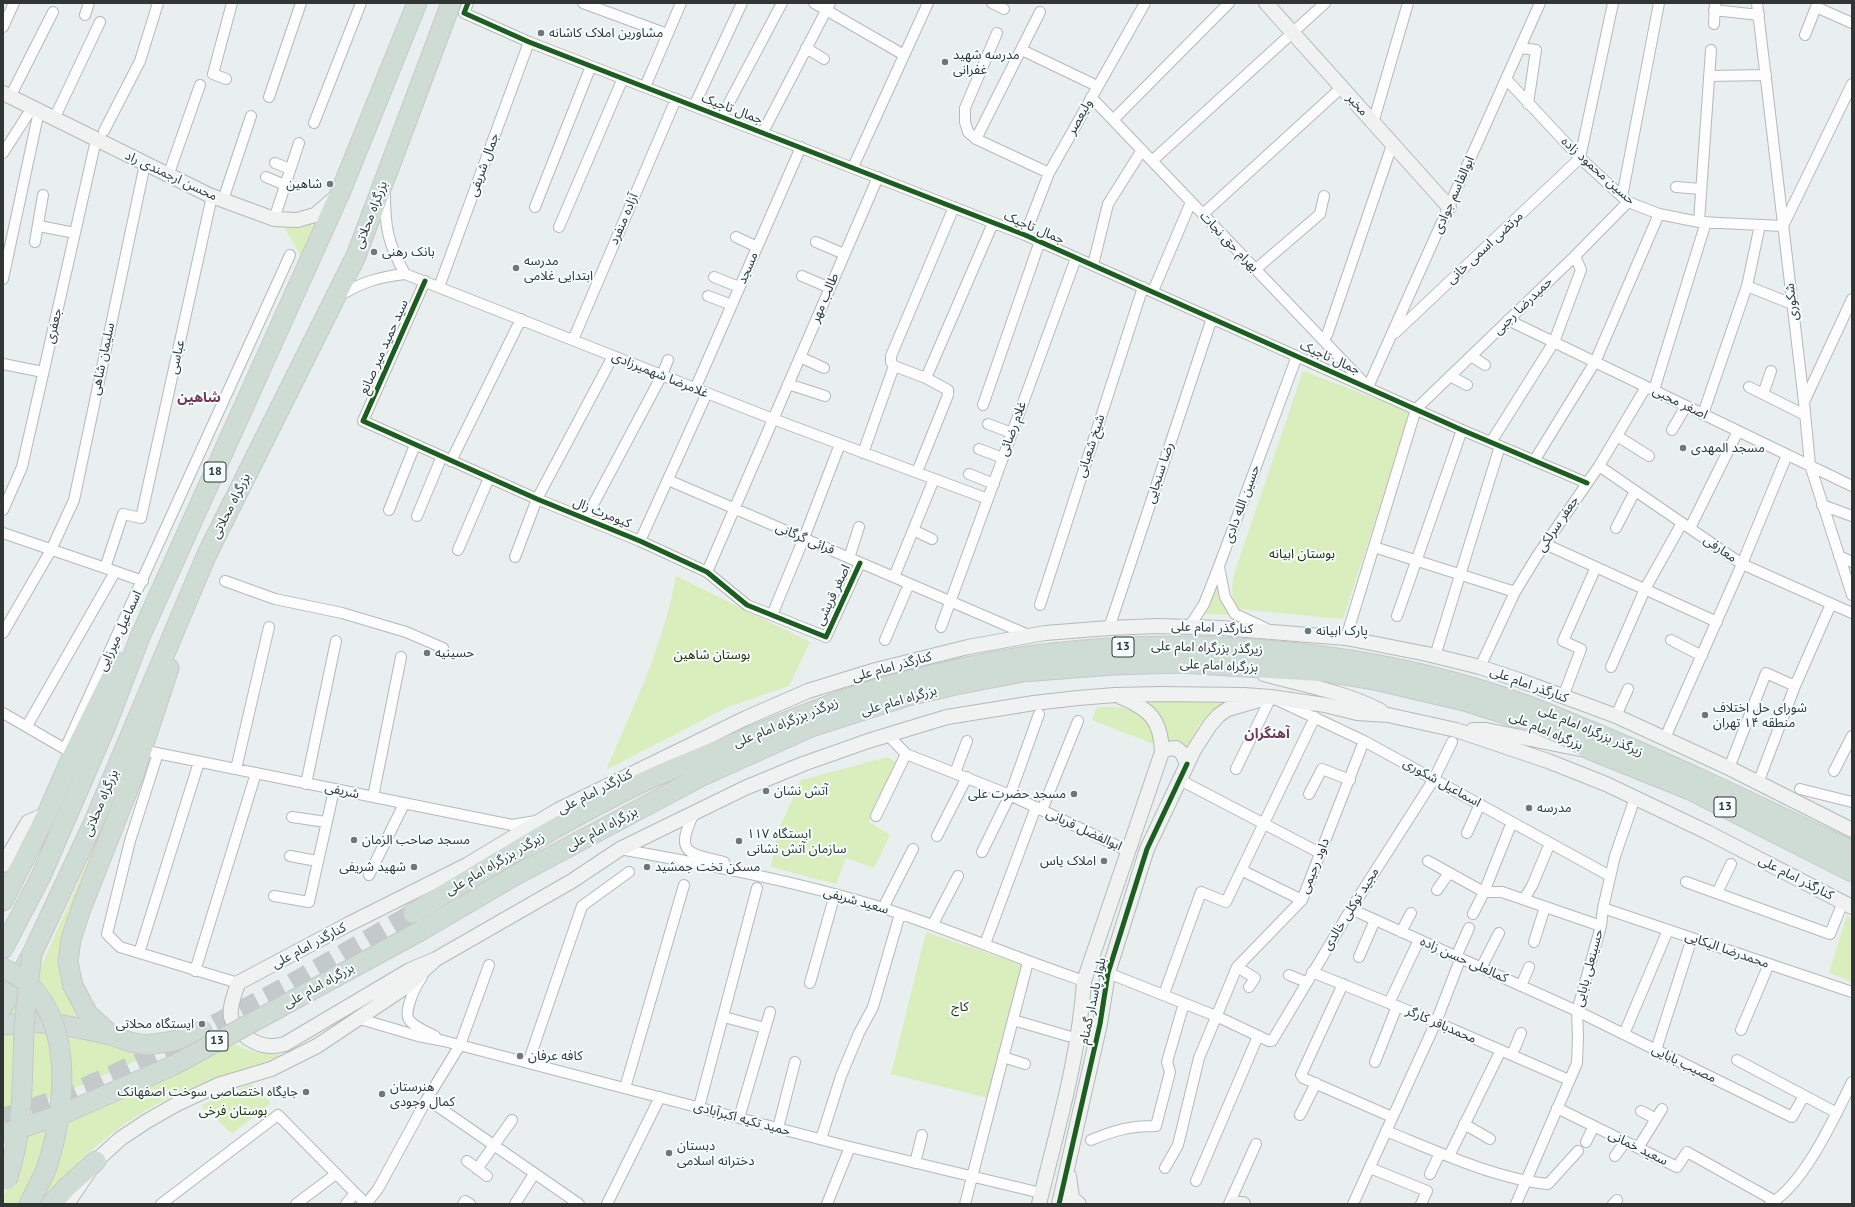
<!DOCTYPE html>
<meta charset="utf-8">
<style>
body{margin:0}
#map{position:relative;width:1855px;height:1207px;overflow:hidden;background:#e8efee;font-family:"PT Sans",sans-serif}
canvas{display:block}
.frame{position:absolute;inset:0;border:4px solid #313635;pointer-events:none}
</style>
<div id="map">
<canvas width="1855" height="1207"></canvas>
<div class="frame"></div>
</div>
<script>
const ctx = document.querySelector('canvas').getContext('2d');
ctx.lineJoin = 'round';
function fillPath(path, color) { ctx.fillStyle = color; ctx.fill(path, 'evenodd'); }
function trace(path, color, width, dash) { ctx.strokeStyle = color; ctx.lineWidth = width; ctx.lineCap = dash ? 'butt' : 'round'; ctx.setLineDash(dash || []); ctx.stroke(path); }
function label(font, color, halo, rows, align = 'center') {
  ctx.font = font + ' "PT Sans","Noto Sans Arabic",sans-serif'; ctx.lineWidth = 4; ctx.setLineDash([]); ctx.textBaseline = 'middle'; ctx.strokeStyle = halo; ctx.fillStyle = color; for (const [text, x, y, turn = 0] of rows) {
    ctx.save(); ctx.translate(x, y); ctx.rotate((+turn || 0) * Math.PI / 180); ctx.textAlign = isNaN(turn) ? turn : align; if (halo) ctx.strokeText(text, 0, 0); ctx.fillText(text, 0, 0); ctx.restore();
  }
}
fillPath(new Path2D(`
 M319,218L303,259L282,224Z
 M1303,371L1411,412L1343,619L1238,609C1230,597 1232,587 1234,574Z
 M676,576L810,642L789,686L728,707L606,770C634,706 663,646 676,576Z
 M1218,579L1222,600L1231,615L1202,614Z
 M1140,700L1195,702L1248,700L1217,708L1200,724L1185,751C1181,742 1176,738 1166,742Z
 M1097,707C1106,707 1116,706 1125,708C1141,712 1157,728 1154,744L1092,720Z
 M888,757L897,763L869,822L890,835L874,868L846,858L836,884L771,867L778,831L801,780Z
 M124,778L73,910L82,1019H57L34,983Z
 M1847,915L1852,920V982L1829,973Z
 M926,932L1023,965L988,1098L891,1074Z
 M24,988L18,1109L3,1113V1030Z
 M32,995L46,1017L56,1097L27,1106Z
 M60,1029L156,1052L66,1092Z
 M235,1044C251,1054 268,1054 287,1055C261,1064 234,1071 209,1081C137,1108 90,1143 43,1204H36L62,1123L133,1095Z
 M251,1084L271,1103L232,1134L201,1105Z
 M52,1127L24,1204H3V1198L13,1175L23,1137Z`), '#d9eebc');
trace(new Path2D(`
 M3,1117L20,1112L60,1098L169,1049L235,1013L285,987L413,913`), '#c3cac9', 19, [19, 10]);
const street = new Path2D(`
 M468,3L464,13L529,42L1025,235L1462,430L1587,483
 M583,3L667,34
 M814,3L904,55
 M992,3L1004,9
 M1757,3L1804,402L1810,465L1852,595
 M1714,10L1759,15
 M85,15L89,3
 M1714,24L1715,3
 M3,27L14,3
 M997,33L965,108V122L968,132L976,139L1049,173
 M1805,35L1816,7L1852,23
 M806,48L824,59
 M1521,48L1536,50L1528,104
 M1022,50L1097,86
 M1709,76L1766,75
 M226,79L213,74L232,3
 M1506,79L1580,158L1628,202L1659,214L1699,222L1783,226L1852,84
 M645,87L681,3
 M10,97L53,12
 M269,97L301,3
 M1091,97L1368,387L1540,3
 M694,106L742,3
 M722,116L782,3
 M54,119L100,22
 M1113,120L1229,3
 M314,123L361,3
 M1373,123L1408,3
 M104,131L140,61L158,3
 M763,132L830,3
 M976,139L1040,12
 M3,153L32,108
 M1152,161L1325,3
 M275,163L290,169
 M853,167L928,3
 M168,176L200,85
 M266,177L285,185
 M1676,187L1701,189
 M385,194C385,229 388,243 405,274
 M1622,197L1659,3
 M223,200L251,116
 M535,207L591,66
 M1203,214L1341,88
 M274,219L299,143
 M1699,222L1711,50
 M39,226L75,233
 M559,227L623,78
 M1025,235L1049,173L1145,3
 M736,237L757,247
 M35,242L43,195
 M816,242L844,254
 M1093,265L1108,204L1142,150
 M1256,269L1320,214L1324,196
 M802,276L830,288
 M714,277L739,287
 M3,279L39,111
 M425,281L363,421L537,499L640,541L707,572L747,605L826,637L860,563
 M1747,286L1792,304
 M439,287L529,42
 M1153,291L1191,202
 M339,296C362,282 379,277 405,274L773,419L988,499
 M708,296L732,305
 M1508,320L1852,486
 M1395,333L1580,158L1613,3
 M1327,335L1392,145
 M573,340L676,99
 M1471,356L1485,365
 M800,357L824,368
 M3,364L43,372
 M1450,376L1467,385
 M926,378L993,223
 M788,384L825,396
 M1749,387L1805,415
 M695,389L801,147
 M1654,390L1706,222
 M1763,394L1771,371
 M1804,402L1852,299
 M983,405L1040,241
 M1703,414L1747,286L1760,225
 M988,424L1012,433
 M1672,430L1686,406
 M1617,436L1649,456
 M1491,442L1554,342L1581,270L1575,256
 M979,449L1003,458
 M863,453L894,366
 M451,461L521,319
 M1534,461L1595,362L1659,214
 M1599,466L1742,564L1852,613
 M917,472L948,395V390L926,378L894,366L891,362V356L954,207
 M969,474L994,484
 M668,480L1031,636
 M1822,505L1852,516
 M3,510L22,467L96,140
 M389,510L415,445
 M417,516L442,456
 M586,518L662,375L668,360
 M1616,528L1635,491
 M1690,528L1738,431
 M913,530L932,539
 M3,533L143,581
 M640,541L707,393
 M1545,544L1717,622
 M1374,547L1515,592
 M458,550L489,478
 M1839,556L1852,562
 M515,557L537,499L613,356
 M849,558L859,527
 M1219,567L1225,597L1235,614L1265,628
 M105,568L123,514L141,518L212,196
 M707,572L878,177
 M894,577L934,479
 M225,581L275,599L342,613L406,632L443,648
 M1040,605L1143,287
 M772,615L804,538L840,444
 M1397,616L1462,430
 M941,627L1076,258
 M1189,627L1204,604L1219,566L1297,356
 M1109,628L1212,318
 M3,633L51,550L74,500L145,164
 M1346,638L1416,409L1575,256L1628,202
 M885,640L909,584
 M1671,640L1702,656
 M1435,656L1500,446
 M1480,667L1515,592L1537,556L1599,466L1646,387
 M1611,667L1645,589L1682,523
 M1563,697L1581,649L1563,641L1596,567
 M3,713L65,749
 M1616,716L1628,689
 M27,726L115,572
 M888,735L906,754L1010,795L1128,851
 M1665,738L1742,564L1787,455
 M65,749L290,255
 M142,750L512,825L536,821
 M158,753L130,841L107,934L120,947L238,983
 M1729,768L1766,673L1795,686
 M236,769L269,627
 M1236,769L1271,697L1364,741L1610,876
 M1834,771L1852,736
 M955,773L967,741
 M1180,780L1320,853
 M1758,783L1795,686L1831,604
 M306,784L336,641
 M1800,789L1852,802
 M1309,794L1322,769L1350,780
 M373,797L401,657
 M1042,810L1078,721
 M694,813C675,853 686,853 724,862
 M876,816L906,754
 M292,817L326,822
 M1467,833L1480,804
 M937,836L967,777
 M620,849C708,865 797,881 883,908C951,930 1016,958 1084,981
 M982,852L1010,795L1039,714
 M290,856L317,861
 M1428,861L1484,892H1502L1601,926
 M1241,870L1302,900
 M369,875L404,804
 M1686,882L1830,934L1843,902
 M1437,890L1449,873
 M1717,893L1731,864
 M274,896L309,902L334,790
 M1524,899L1532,886L1550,843
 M883,908L913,849
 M1603,908L1852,992
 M1351,909L1577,1011L1792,1117L1804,1096
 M1473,914L1484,892L1512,822
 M933,924L958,876
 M1401,932L1411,913
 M1534,942L1545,907
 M985,944L1036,807
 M139,953L199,762
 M1359,957L1375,920
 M1456,957L1469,928
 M1237,967L1255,978L1249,987
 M1481,968L1499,933
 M195,971L256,773
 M1312,972L1436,1022L1569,1080
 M1108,973L1216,1016L1269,1041H1272L1351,909L1434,779L1452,742
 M1289,975L1306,982
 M422,977C416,985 402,1013 410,1021C416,1028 427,1032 435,1036
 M810,983L835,894
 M1521,986L1529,967
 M1164,994L1201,892L1226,902L1315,717
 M1389,1003L1419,940
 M724,1017L765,1028
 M360,1019L418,1036L444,1041L850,1147L1041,1193
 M1013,1020L1068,1036
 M1741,1030L1769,964
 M1624,1034L1668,930
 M1656,1050L1692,938
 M1512,1055L1521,1033
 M1003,1057L1025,1064
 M1737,1060L1837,1113
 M1375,1062L1397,1006
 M528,1063L582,906L629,872
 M1301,1075L1343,984
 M1303,1078L1392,1117
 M625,1088L684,885
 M427,1099L579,1204
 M699,1107L757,888
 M1557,1108L1677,1167L1687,1152L1775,1201
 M1641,1111L1656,1119
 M1300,1115L1316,1083
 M739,1118L770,1012
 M1464,1124L1490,1139
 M778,1128L795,1062
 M1386,1131C1436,1151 1496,1179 1548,1184L1578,1151
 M821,1139L841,1076L859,1033L873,1007L900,914
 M1091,1140C1115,1130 1129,1126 1156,1126L1170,1072L1167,1062L1184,1003
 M1586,1142L1594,1126
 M1638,1148L1662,1109
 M1449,1156L1501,1050
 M1615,1156L1625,1142
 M467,1161L487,1176
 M915,1163L922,1135
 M1165,1168L1178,1145L1199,1058L1237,967L1302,900L1364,741
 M1370,1168L1427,1191L1421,1204
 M477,1169L512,1120
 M1430,1174L1440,1153
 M1196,1181L1258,1036
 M161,1204L278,1115L366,1204
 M296,1204L336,1174
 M346,1204L355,1193
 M366,1204L378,1189L427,1099L460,1045L489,965
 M463,1204L465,1201L470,1204
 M515,1204L534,1174
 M607,1204L660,1097
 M827,1204L850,1147
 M965,1204L1028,962
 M1229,1204L1256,1144
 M1353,1204L1436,1022L1458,965
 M1516,1204L1577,1063L1578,1037L1577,1011L1601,926L1603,908L1615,856L1635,798
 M1613,1204L1617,1200
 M1770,1204C1805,1183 1834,1118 1852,1082`);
const secondary = new Path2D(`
 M1266,3L1449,207
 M3,93L209,195L274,219L297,220L315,215L337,196
 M1264,674C1303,685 1345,692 1381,711
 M1473,730H1486L1580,749
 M1162,752L1167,749L1176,748L1182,753L1187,764
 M3,865L28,822L47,814
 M436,959L410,970L285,1044C281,1045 277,1046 273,1046C257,1047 235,1033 231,1017C229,1007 235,993 238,983L347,925L467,865L558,810L746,718L808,691L876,670L968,647L1045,633L1109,628L1158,626L1222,628L1346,638L1427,654L1480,667L1519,680L1616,716L1729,768L1852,830
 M1069,1176L1072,1198L1079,1204
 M67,1204L96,1161L120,1139L147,1121L177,1104L218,1085L271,1069L317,1046L407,986L436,959L572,881L620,849L745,788L803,764L868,741L947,717L1034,703L1078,698L1115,695L1160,694L1244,695L1271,697L1325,705L1357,713L1388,715L1456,730L1548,761L1606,784L1707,832L1852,907
 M1039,1204C1057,1130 1079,1058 1084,981L1162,752C1161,720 1150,709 1121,697
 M1059,1204L1100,1024L1108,973L1147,849L1194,750L1210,725L1219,715L1228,709L1259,700
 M1234,1204H1243`);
const highway = new Path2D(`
 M3,901L47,814L70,761L115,670L120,663
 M413,913C488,868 562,821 641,783C673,768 707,755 740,741C790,720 839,699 892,685C941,672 992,660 1043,654C1187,636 1345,648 1485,691C1527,704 1567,721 1607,738C1691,773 1771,812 1852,851
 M422,930L514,876L700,777L811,727L908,696L955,685L1023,672L1113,665L1180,663L1327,672L1379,681L1464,701L1537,724L1593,751L1690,790L1852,872
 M3,949L41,876L106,726L140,637L340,193L417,3
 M3,1007L32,954L92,826L207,554L356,256L451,3
 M3,1025L33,1022L63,1025L111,1035L130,1042L146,1045L174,1041L202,1031
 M111,1035L88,1014L73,986L68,962L71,939L81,909L133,777L169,668
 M29,1204L46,1170
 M51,1204L67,1187L96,1161`);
trace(street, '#b4b9b9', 12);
trace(secondary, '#b4b9b9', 16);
trace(highway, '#c6c9c8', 21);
trace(street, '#fcfdfc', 10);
trace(secondary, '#eff2f1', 14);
trace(highway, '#cfdbd5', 19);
const highwayBridge = new Path2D(`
 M3,968C79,1002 67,1106 46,1170
 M3,1134L63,1114L174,1065L422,930
 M7,1180C24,1130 22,1081 24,1029C26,1004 29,979 32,954`);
trace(highwayBridge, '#c6c9c8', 21, []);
trace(highwayBridge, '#cfdbd5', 19);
trace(new Path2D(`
 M468,3L464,13L529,42L1025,235L1462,430L1587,483
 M425,281L363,421L537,499L640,541L707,572L747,605L826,637L860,563
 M1059,1204L1100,1024L1108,973L1147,849L1187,764`), '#1b5e20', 5);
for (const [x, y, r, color] of [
 [541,33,4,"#717776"],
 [945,62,4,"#717776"],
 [330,184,4,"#717776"],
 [374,252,4,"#717776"],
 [516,268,4,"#717776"],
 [1683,448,4,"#717776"],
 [1308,631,4,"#717776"],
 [427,653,4,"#717776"],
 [1705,715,4,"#717776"],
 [766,791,4,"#717776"],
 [1074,794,4,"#717776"],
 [1529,808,4,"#717776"],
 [354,840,4,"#717776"],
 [739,841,4,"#717776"],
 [1104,861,4,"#717776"],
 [414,867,4,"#717776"],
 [647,867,4,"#717776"],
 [202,1024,4,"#717776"],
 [520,1056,4,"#717776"],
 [306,1092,4,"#717776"],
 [382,1094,4,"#717776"],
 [669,1153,4,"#717776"]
]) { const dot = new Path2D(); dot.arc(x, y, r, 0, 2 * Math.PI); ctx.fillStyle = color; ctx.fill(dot); trace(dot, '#f5fefd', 1.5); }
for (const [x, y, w] of [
 [215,472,22],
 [1123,647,22],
 [1725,807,22],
 [217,1041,22]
]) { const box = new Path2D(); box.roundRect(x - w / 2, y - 10, w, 20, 3); ctx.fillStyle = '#f5fefd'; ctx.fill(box); trace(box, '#313635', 1); }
label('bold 12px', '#313635', null, [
 ["18",215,472],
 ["13",1123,647],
 ["13",1725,807],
 ["13",217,1041]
]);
label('13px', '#313635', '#f5fefd', [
 ["مشاورین املاک کاشانه",549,33],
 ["مدرسه شهید",953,55],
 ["غفرانی",953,70],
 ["شاهین",322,184,"right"],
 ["بانک رهنی",382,252],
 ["مدرسه",524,261],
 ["ابتدایی غلامی",524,276],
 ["مسجد المهدی",1691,448],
 ["پارک ابیانه",1316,631],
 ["حسینیه",435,653],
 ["شورای حل اختلاف",1713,708],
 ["منطقه ۱۴ تهران",1713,723],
 ["آتش نشان",774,791],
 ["مسجد حضرت علی",1066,794,"right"],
 ["مدرسه",1537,808],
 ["ایستگاه ۱۱۷",747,834],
 ["سازمان آتش نشانی",747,849],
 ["مسجد صاحب الزمان",362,840],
 ["املاک یاس",1096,861,"right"],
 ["شهید شریفی",406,867,"right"],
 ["مسکن تخت جمشید",655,867],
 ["ایستگاه محلاتی",194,1024,"right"],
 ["کافه عرفان",528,1056],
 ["هنرستان",390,1087],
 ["کمال وجودی",390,1102],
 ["جایگاه اختصاصی سوخت اصفهانک",298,1092,"right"],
 ["دبستان",677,1146],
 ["دخترانه اسلامی",677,1161]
], 'left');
label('13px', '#313635', '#f5fefd', [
 ["مخبر",1357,105,48],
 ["جمال تاجیک",732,109,21],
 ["ولیعصر",1080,117,-61],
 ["جمال شریفی",484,165,-70],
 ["حسین محمود زاده",1598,171,42],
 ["محسن ارجمندی راد",171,176,25],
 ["ابوالقاسم جوادی",1454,195,-66],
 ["بزرگراه محلاتی",371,215,-69],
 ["آزاده منفرد",624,219,-67],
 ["جمال تاجیک",1034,228,23],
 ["بهرام حق نجات",1229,242,46],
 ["مرتضی اسمی خانی",1485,248,-43],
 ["مسجد",748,268,-67],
 ["طالب مهر",825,298,-67],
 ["شکوری",1792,302,-97],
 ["حمیدرضا رجبی",1523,306,-44],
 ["جعفری",54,326,-77],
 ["سید حمید میر صانع",384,347,-66],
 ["عباسی",177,357,-78],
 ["جمال تاجیک",1330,358,24],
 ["سلیمان شاهی",103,359,-78],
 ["غلامرضا شهمیرزادی",660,375,22],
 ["اصغر محبی",1680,403,26],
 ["غلام رضائی",1013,429,-70],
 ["شیخ شعبانی",1091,446,-72],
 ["رضا سنجایی",1160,473,-72],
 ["حسین الله دادی",1242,504,-70],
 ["بزرگراه محلاتی",231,506,-63],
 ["کیومرث زال",602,513,22],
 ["جعفر سرلکی",1558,524,-56],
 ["قرائی گرگانی",805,539,23],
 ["معارفی",1720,549,35],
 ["اصغر قریشی",833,595,-65],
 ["کنارگذر امام علی",1212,628,2],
 ["اسماعیل میرزایی",120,631,-65],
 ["زیرگذر بزرگراه امام علی",1207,648,2],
 ["بزرگراه امام علی",1219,666,3],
 ["کنارگذر امام علی",892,667,-15],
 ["کنارگذر امام علی",1529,685,20],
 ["بزرگراه امام علی",899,701,-16],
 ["زیرگذر بزرگراه امام علی",786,723,-22],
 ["بزرگراه امام علی",1546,731,23],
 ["زیرگذر بزرگراه امام علی",1591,731,23],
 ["اسماعیل شکوری",1442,783,29],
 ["شریفی",342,791,12],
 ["کنارگذر امام علی",595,792,-27],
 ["بزرگراه محلاتی",101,803,-67],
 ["بزرگراه امام علی",602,829,-28],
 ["ابوالفضل قربانی",1084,830,25],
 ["زیرگذر بزرگراه امام علی",495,864,-30],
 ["داود رحیمی",1315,866,-68],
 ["کنارگذر امام علی",1796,878,27],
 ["سعید شریفی",856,901,16],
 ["مجید توکلی خالدی",1351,909,-58],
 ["کنارگذر امام علی",309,946,-28],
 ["محمدرضا الیکایی",1727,950,19],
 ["کمالعلی حسن زاده",1464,960,24],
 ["حسینعلی بابایی",1589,968,-75],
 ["بزرگراه امام علی",319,986,-29],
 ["بلوار پاسدار گمنام",1093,1001,-78],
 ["محمدباقر کارگر",1441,1025,23],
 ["مصیب بابایی",1684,1064,26],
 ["حمید تکیه اکبرآبادی",742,1119,15],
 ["سعید خمانی",1638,1148,26]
]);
label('13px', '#24300b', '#f5fefd', [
 ["بوستان ابیانه",1302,554],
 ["بوستان شاهین",712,655],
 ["کاج",960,1007],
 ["بوستان فرخی",233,1111]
]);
label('bold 14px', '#74355a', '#f5fefd', [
 ["شاهین",199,398],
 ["آهنگران",1267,734]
]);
</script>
